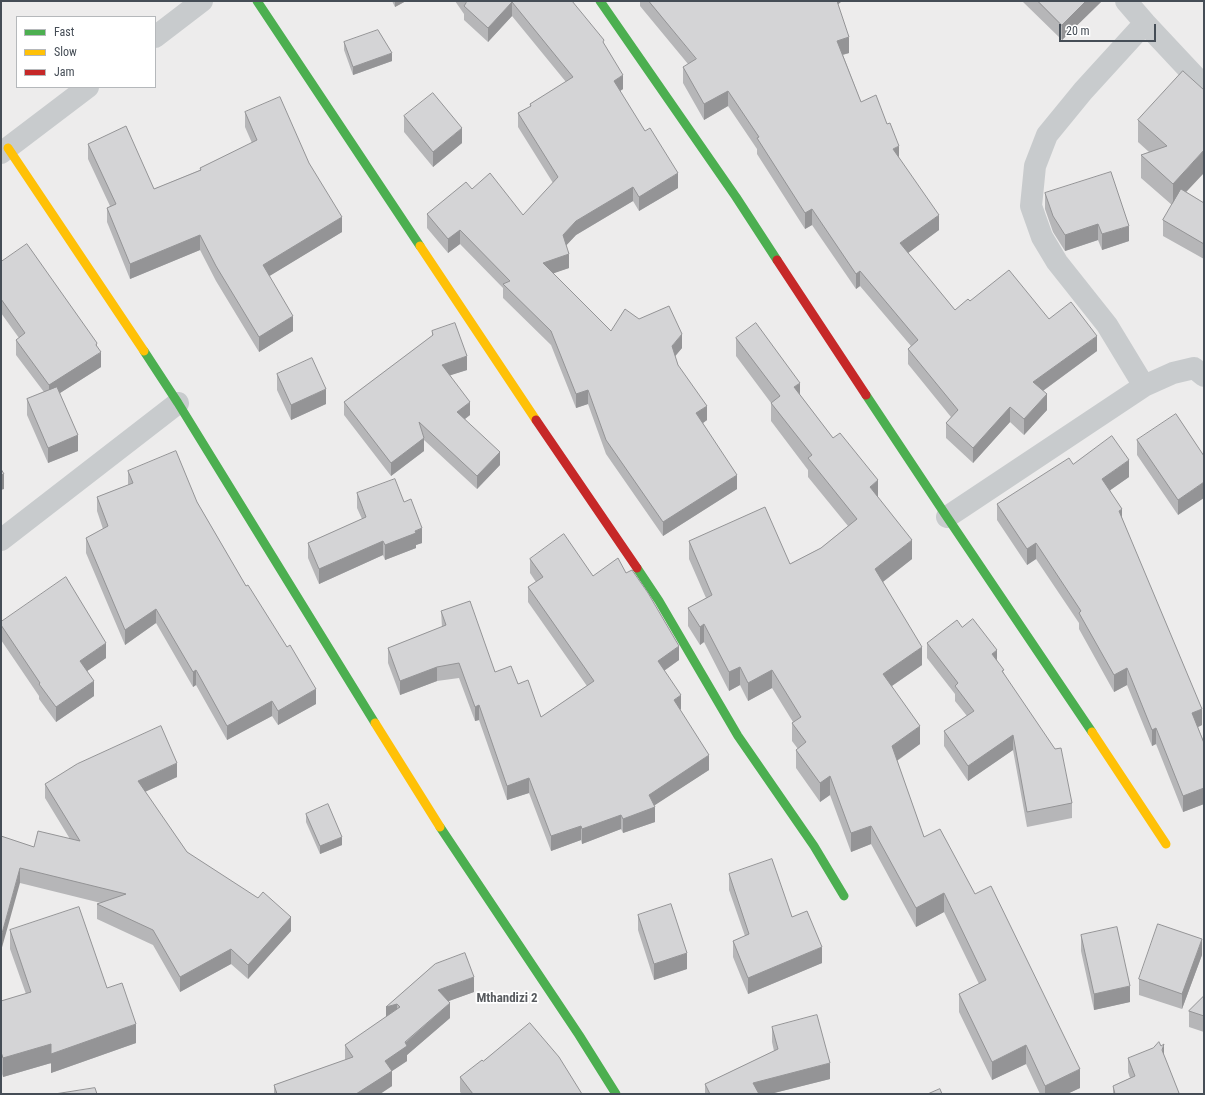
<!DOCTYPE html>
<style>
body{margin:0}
#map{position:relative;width:1205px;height:1095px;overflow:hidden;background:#edecec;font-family:"Roboto Condensed",sans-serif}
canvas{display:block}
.frame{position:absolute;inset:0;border:2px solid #454d56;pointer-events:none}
.legend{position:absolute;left:16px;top:16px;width:140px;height:72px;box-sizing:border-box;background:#fff;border:1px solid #b5b8bb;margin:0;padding:5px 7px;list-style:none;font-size:12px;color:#454d56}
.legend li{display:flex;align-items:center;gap:8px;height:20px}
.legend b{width:20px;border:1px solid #b5b8bb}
.scale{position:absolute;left:1059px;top:24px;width:97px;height:18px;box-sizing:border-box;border:2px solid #454d56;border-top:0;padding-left:5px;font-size:12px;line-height:14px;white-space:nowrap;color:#454d56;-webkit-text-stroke:3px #fff;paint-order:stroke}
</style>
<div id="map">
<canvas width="1205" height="1095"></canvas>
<div class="frame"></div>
<ul class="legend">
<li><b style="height:5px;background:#4caf50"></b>Fast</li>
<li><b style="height:5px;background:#ffc107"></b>Slow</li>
<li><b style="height:5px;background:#c62828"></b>Jam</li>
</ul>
<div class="scale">20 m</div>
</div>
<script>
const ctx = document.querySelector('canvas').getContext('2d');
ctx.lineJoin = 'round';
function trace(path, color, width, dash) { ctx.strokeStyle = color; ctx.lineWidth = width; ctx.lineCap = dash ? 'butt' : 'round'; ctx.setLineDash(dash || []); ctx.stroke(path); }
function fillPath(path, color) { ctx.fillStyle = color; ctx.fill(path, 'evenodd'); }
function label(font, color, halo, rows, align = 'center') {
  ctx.font = font + ' "Roboto Condensed",sans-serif'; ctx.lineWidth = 3.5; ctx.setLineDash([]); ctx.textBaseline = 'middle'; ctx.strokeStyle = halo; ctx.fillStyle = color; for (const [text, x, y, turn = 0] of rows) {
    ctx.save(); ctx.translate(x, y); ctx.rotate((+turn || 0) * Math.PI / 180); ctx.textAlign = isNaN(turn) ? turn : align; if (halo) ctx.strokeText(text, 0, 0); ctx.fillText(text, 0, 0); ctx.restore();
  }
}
trace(new Path2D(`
 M1126,1L1145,23L1204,86
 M155,37L202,1
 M1,153L88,87
 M1144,386L1107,325L1057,262L1042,237L1031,206L1035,166L1047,135L1083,91L1145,23
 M947,517L1144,386L1173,373L1194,368L1204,376
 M1,540L178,403`), '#c8cbcd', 22);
trace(new Path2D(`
 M257,1L420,246
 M600,1L736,197L777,260
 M144,351L178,403L375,723
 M866,395L947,517L1092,732
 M637,568L659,601L738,736L814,846L844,896
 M440,827L579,1035L616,1094`), '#4caf50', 9);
trace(new Path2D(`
 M8,148L144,351
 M420,246L536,420
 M375,723L440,827
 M1092,732L1166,844`), '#ffc107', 9);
trace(new Path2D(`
 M777,260L866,395
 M536,420L637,568`), '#c62828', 9);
fillPath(new Path2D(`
 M392,1H406L395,7Z
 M455,1H572L604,44L623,89L620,91L678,188L639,211L633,201L576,235L566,245L569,268L553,273L611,331L682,348L675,356L678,365L707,420L703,423L737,489L663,536L606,454L588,404L576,408L551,345L503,298V288L460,244L448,253L427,228V214L472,189L523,215L553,183L518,127V113L530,107V104L566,82L512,16L488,42L464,20V14Z
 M640,1H842L838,4L849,53L843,55L861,102L899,158L939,230L908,253L955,310L970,301L1049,319L1097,351L1043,391L1047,410L1024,435L1010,422L973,463L946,438V423L951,417L908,364V349L911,346L860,286L856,289L812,225L805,229L757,154V149L728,106L704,120L683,83V67L688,64L640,6Z
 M1022,1H1101V2L1062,40Z
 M344,42L392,61L353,75L344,50Z
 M1183,71L1186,192L1204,203V259L1163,236V220L1172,205L1141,178V155L1149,152L1138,142V120Z
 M245,112L309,163L342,232L269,276L293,331L259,352L216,281L200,250L130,279L107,222V208L110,206L88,159V144L154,189L200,170V168L252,143L245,127Z
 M404,116L462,143L433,167L404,132Z
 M1045,193L1129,241L1102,250L1098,240L1065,251L1053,232L1045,209Z
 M1,262L97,346L101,367L60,393L78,451L48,463L27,415V399L44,392L16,355V340L19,338L1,313Z
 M432,331L467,370L450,375L470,415L465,419L500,465L477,489L424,440V451L391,476L344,415V402L432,336Z
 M736,338L800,395L878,497L912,559L883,582L922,665L892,686L920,744L897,761L924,837L1080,1088L1067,1094H1040L1026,1064L992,1080L959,1012V994L979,984L944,912L916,927L871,844L851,852L830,795L820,802L796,768V750L798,749L792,741V723L793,722L772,688L748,701L740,685L729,691L704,642L700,645L688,626V608L706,598L689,559V541L790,564L821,548L848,526L808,477V470L771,421V403L736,356Z
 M277,374L326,404L291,420L277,390Z
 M1137,440L1204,456L1178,515L1137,455Z
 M1073,464L1129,477L1110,490L1122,518L1202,725L1198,727L1204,742V804L1183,812L1156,744L1152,746L1127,685L1114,692L1079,629V623L1036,559L1027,565L997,520V504Z
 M128,471L197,502L246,586L316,704L278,725L272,716L227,740L196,685L193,687L156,623L125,645L86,553V538L103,529L97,511V497L128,485Z
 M357,493L404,502L422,543L416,545V548L385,560L383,555L319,584L308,558V543L362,519L357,508Z
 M530,559L593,576L626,573L679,660L664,671L681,709L680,710L709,770L654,805L655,822L623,833L621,829L582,844L581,840L551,851L529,793L507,800L479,720L475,721L459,678L437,681L400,695L388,663V648L442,627L441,611L495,672L518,684L541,717L587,686L528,602V587L536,582L530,573Z
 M1,622L106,658L87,671L94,696L56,722L39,699V696L1,640Z
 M962,627L997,660L1072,803V818L1027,827L1013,750L968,781L944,746V731L967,716L955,701V694L927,658V643Z
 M177,777L145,792L187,852L291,931L248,979L231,964L180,992L153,945L97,919V904L101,903L20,883L1,836L34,847L70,839L45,798V784Z
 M306,814L342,845L320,854L306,822Z
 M729,874L792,917L822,963L748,994L733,957V941L745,936L729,890Z
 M638,915L687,969L654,980L638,930Z
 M10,930L107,988L136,1043L51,1073V1063L3,1077L1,1071V1001L26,994L10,949Z
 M1081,935L1130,1002L1094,1010L1081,951Z
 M1202,955L1182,1009L1139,995V979Z
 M435,964L474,992L448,1001L450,1018L407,1055V1061L392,1071V1086L380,1094H274V1085L345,1060V1045L386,1017V1007Z
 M1204,996V1032L1189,1027V1011Z
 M772,1027L830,1079L770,1094H705V1084L774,1051L772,1042Z
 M1164,1056L1179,1094H1113V1086L1130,1078L1128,1072V1058Z
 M483,1061L582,1094H462L460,1092V1077Z`), '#b6b6b8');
fillPath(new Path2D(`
 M395,1H406L395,7Z
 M834,1H842L834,8Z
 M1086,1H1101V2L1062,40V25Z
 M512,2V16L488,42V28Z
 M849,37V53L837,56V41Z
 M392,53V61L353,75V67Z
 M623,75V89L614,95V81Z
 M728,91V106L704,120V104Z
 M462,128V143L433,167V152Z
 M899,146V162L893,149Z
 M1204,150V173L1173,206V184Z
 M678,173V188L639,211V197Z
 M633,187V201L576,235L563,249V235L576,221Z
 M812,209V225L805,229V213Z
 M939,215V230L900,259V243Z
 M342,217V232L263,280V265Z
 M1098,224V240L1065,251V235Z
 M1129,226V241L1102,250V234Z
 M460,230V244L448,253V239Z
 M200,235V250L130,279V264Z
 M569,254V268L543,277V263Z
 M860,271V286L856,289V274Z
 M293,316V331L259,352V337Z
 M682,334V348L672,360V346Z
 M1097,336V351L1033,398V382Z
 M97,343V355L101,352V367L49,400V385L96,345Z
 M467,356V370L442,378V365Z
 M800,383V401L794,387Z
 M326,389V404L291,420V405Z
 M588,390V404L576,408V394Z
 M1047,394V410L1024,435V419Z
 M470,402V415L457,425V412Z
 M707,406V420L696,428V413Z
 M1010,407V422L973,463V448Z
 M78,435V451L48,463V448Z
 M424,438V451L391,476V463Z
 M500,452V465L477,489V476Z
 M1129,460V477L1102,496V479Z
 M4,474V489L1,490V475Z
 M737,475V489L663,536V522Z
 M878,480V499L870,487Z
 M1204,482V498L1178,515V500Z
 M1122,509V525L1119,511Z
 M422,528V543L416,545V548L385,560V545Z
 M912,540V559L875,588V569Z
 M383,541V555L319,584V569Z
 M1036,543V559L1027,565V549Z
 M156,609V623L125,645V630Z
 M704,624V642L700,645V627Z
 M106,643V658L80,676V661Z
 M679,646V660L658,675V661Z
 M922,647V665L883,692V674Z
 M997,650V665L992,654Z
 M437,667V681L400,695V681Z
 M740,667V685L729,691V672Z
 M1127,668V685L1114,692V675Z
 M196,670V685L193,687V672Z
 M772,670V688L748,701V683Z
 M94,681V696L56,722V707Z
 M316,689V704L278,725V711Z
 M681,695V709L674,714V700Z
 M272,701V716L227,740V726Z
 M479,705V720L475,721V707Z
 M1202,709V725L1192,730V713Z
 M920,726V744L892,764V746Z
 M1156,728V744L1152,746V730Z
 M1013,735V750L968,781V766Z
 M709,755V770L649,809V795Z
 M177,763V777L138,795V781Z
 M830,776V795L820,802V783Z
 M529,778V793L507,800V786Z
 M1204,788V804L1183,812V796Z
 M655,807V822L623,833V819Z
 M621,815V829L582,844V829Z
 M581,826V840L551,851V836Z
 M871,826V844L851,852V833Z
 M342,837V845L320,854V846Z
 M20,868V883L1,951V937Z
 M944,893V912L916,927V908Z
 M291,917V931L248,979V965Z
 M1202,939V955L1182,1009V994Z
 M822,947V963L748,994V978Z
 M231,949V964L180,992V977Z
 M687,953V969L654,980V964Z
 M474,977V992L438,1005V990Z
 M1130,986V1002L1094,1010V994Z
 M450,1003V1018L407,1055V1061L392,1071V1086L380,1094H356L385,1061Z
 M397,1004V1019L386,1023V1007Z
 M136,1024V1043L51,1073V1054Z
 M51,1044V1063L3,1077V1058Z
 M1164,1044V1058L1162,1050Z
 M1026,1045V1064L992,1080V1062Z
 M830,1063V1079L770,1094H753V1083Z
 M1080,1069V1088L1067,1094H1045V1086Z`), '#949496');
const building = new Path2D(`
 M465,1H572L604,40L603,42L623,75L614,81L645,131L650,128L678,173L639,197L633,187L576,221L563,235L569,254L543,263L611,331L625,309L639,319L669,306L682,334L672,346L678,365L707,406L696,413L737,475L663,522L606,440L588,390L576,394L551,331L503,284L510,281L460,230L448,239L427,214L466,182L472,189L490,173L523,215L558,177L518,113L531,106L530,104L573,77L512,2L488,28L464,6L466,3Z
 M649,1H837L849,37L837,41L861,102L876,95L887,124L890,123L899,146L893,149L939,215L900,243L955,310L968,299L970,301L1009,270L1049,319L1071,302L1097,336L1033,382L1047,394L1024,419L1010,407L973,448L946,423L958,410L908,349L918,340L860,271L856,274L812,209L805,213L757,138L759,137L728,91L704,104L683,67L696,59Z
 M1038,1H1086L1062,25Z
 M378,30L392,53L353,67L344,42Z
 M1183,71L1204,90V150L1173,184L1141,155L1167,146L1138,120Z
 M433,93L462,128L433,152L404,116Z
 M280,97L309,163L342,217L263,265L293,316L259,337L216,266L200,235L130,264L107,208L116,204L88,144L126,126L154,189L201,170L200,168L257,140L245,112Z
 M1111,172L1129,226L1102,234L1098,224L1065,235L1053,216L1045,193Z
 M1181,189L1204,203V244L1163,220Z
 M27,244L97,343L96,345L101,352L49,385L16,340L25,333L1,299V262Z
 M455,323L467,356L442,365L470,402L457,412L500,452L477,476L419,422L424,438L391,463L344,402L433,335L432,331Z
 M756,323L800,383L794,387L833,438L840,433L878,480L870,487L912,540L875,569L922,647L883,674L920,726L892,746L924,837L940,829L975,894L991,886L1080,1069L1045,1086L1026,1045L992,1062L959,994L986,980L944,893L916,908L871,826L851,833L830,776L820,783L796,750L806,742L792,723L801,717L772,670L748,683L740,667L729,672L704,624L700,627L688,608L712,595L689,541L765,507L790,564L821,548L857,519L808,458L812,455L771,403L780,396L736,338Z
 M312,358L326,389L291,405L277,374Z
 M57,387L78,435L48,448L27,399Z
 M1176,414L1204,456V482L1178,500L1137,440Z
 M1112,436L1129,460L1102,479L1122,509L1119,511L1202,709L1192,713L1204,743V788L1183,796L1156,728L1152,730L1127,668L1114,675L1079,613L1081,611L1036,543L1027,549L997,504L1069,458L1073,464Z
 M176,451L197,502L246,586L248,585L287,647L290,645L316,689L278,711L272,701L227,726L196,670L193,672L156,609L125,630L86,538L108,526L97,497L133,483L128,471Z
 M1,469L4,474L1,475Z
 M395,479L404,502L411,499L422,528L415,531L416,533L385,545L383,541L319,569L308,543L366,517L357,493Z
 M564,534L593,576L618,558L626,573L632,570L648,593L679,646L658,661L681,695L674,700L709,755L649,795L655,807L623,819L621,815L582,829L581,826L551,836L529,778L507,786L479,705L475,707L459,663L437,667L400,681L388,648L446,625L441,611L470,601L495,672L511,666L518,684L528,680L541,717L594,681L528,587L543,577L530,559Z
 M66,577L106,643L80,661L94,681L56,707L39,684L40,683L1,625V622Z
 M973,619L997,650L992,654L1004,670L1002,671L1055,749L1061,748L1072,803L1027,812L1013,735L968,766L944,731L974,711L955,686L958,683L927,643L957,620L962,627Z
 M161,726L177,763L138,781L187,852L258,898L263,892L291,917L248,965L231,949L180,977L153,930L97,904L126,894L20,868L1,937V836L34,847L38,831L80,841L45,784L77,764Z
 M328,804L342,837L320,846L306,814Z
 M772,859L792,917L807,911L822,947L748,978L733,941L749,934L729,874Z
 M671,904L687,953L654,964L638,915Z
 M79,907L107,988L122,983L136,1024L51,1054V1044L3,1058L1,1052V1001L31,992L10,930Z
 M1158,924L1202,939L1182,994L1139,979Z
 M1117,927L1130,986L1094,994L1081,935Z
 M465,953L474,977L438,990L450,1003L405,1042L407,1046L385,1061L392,1071L356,1094H277L274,1085L353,1057L345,1045L400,1007L397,1004L386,1007L435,964Z
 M1204,996V1016L1189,1011Z
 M817,1015L830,1063L753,1083L759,1094H710L705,1084L778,1049L772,1027Z
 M530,1023L559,1057L582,1094H473L460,1077L482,1060L483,1061Z
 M1159,1042L1161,1046L1164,1044L1162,1050L1179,1093L1176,1094H1115L1113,1086L1135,1076L1128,1058L1153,1048Z
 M95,1088L97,1094H55Z
 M940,1089L942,1094H928Z`);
fillPath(building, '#d4d4d6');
trace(building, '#949496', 1);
label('bold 13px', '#585b5f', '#fff', [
 ["Mthandizi 2",507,999]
]);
</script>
